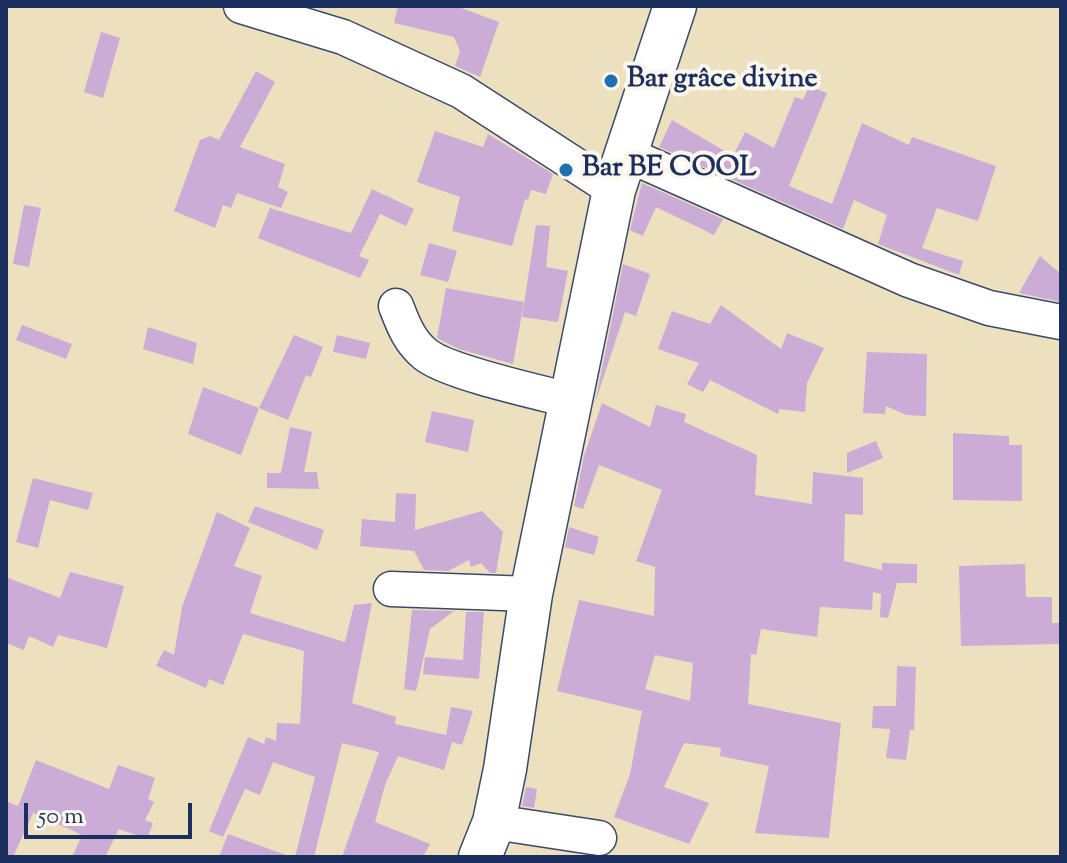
<!DOCTYPE html>
<meta charset="utf-8">
<style>
body{margin:0}
#map{position:relative;width:1067px;height:863px;overflow:hidden;background:#ece0be;font-family:"Sorts Mill Goudy",serif}
canvas{display:block}
.frame{position:absolute;inset:0;border:8px solid #1b2f5e;pointer-events:none}
.scale{position:absolute;left:24px;top:803px;width:168px;height:36px;box-sizing:border-box;border:4px solid #1b2f5e;border-top:0;padding-left:10px;font-size:24px;line-height:28px;white-space:nowrap;color:#1b2f5e;-webkit-text-stroke:6px #fbf7ec;paint-order:stroke}
</style>
<div id="map">
<canvas width="1067" height="863"></canvas>
<div class="frame"></div>
<div class="scale">50 m</div>
</div>
<script>
const ctx = document.querySelector('canvas').getContext('2d');
ctx.lineJoin = 'round';
function fillPath(path, color) { ctx.fillStyle = color; ctx.fill(path, 'evenodd'); }
function trace(path, color, width, dash) { ctx.strokeStyle = color; ctx.lineWidth = width; ctx.lineCap = dash ? 'butt' : 'round'; ctx.setLineDash(dash || []); ctx.stroke(path); }
function label(font, color, halo, rows, align = 'center') {
  ctx.font = font + ' "Sorts Mill Goudy",serif'; ctx.lineWidth = 8; ctx.setLineDash([]); ctx.textBaseline = 'middle'; ctx.strokeStyle = halo; ctx.fillStyle = color; for (const [text, x, y, turn = 0] of rows) {
    ctx.save(); ctx.translate(x, y); ctx.rotate((+turn || 0) * Math.PI / 180); ctx.textAlign = isNaN(turn) ? turn : align; if (halo) ctx.strokeText(text, 0, 0); ctx.fillText(text, 0, 0); ctx.restore();
  }
}
fillPath(new Path2D(`
 M398,6H456L499,22L480,77L455,66L460,51L454,37L394,23Z
 M101,32L120,38L103,98L84,92Z
 M256,71L275,82L240,147L285,164L278,187L288,192L281,208L237,193L231,208L223,205L215,228L174,211L200,140L210,136L219,140Z
 M809,86L827,93L789,186L832,204L862,123L909,145L912,137L996,166L978,221L937,208L922,248L963,261L959,275L878,244L887,215L854,200L843,229L659,147L672,120L733,156L745,132L774,148L795,97L803,100Z
 M435,131L483,147L488,134L553,174L546,194L531,190L528,200L525,199L512,246L452,231L460,197L417,182Z
 M642,183L723,219L714,235L656,207L643,236L630,230Z
 M372,189L414,209L406,226L380,214L359,256L369,260L360,278L258,238L270,208L351,233Z
 M24,205L41,208L29,267L13,264Z
 M536,225L550,226L546,267L568,271L558,322L522,317Z
 M429,243L457,251L448,282L420,275Z
 M1040,256L1061,274V302L1019,293Z
 M623,264L650,274L636,316L625,312L595,403Z
 M446,288L524,302L513,364L459,349L437,338Z
 M721,305L781,349L787,333L824,348L807,383L805,412L779,409L778,414L710,380L703,392L687,384L699,363L658,349L672,311L710,324Z
 M22,325L72,344L66,359L16,340Z
 M148,327L197,343L193,364L143,349Z
 M294,335L323,347L311,377L306,375L288,420L259,408Z
 M337,335L370,343L366,359L333,352Z
 M867,352L927,354L926,416L906,415L886,406L885,414L863,413Z
 M203,387L259,408L241,455L188,434Z
 M602,403L650,427L656,405L686,414L684,422L757,455L755,495L812,504L813,472L863,478V515L845,514L844,561L882,570V563L917,564V583H897L888,618L880,617L881,594L873,592L872,610L820,607L817,637L761,629L756,655L751,654L748,704L841,723L829,838L755,833L769,766L720,756L721,748L684,743L664,787L709,803L689,844L614,817L630,774L642,711L557,691L579,600L654,616L655,567L636,561L662,490L599,465L583,509L574,506L584,456ZM655,655L693,663L690,701L645,689Z
 M432,411L474,420L468,452L425,442Z
 M290,427L312,432L304,472H317L319,489L267,488V473H281Z
 M953,433L1009,436V445H1022V501L953,500Z
 M876,441L883,458L847,473V453Z
 M33,478L93,493L88,510L50,500L38,548L16,542Z
 M396,493L416,494L415,530L482,511L503,532L496,573H490L481,563L471,567L469,560L448,571L424,570L414,551L360,546L362,519L395,522Z
 M255,506L324,530L317,550L248,522Z
 M217,512L250,528L234,566L262,576L250,613L345,642L354,605L372,603L352,703L396,717L395,724L446,735L451,707L473,711L462,745L452,742L444,770L398,756L385,785L375,822L430,844L423,857H342L379,752L342,743L314,857H295L315,777L273,762L260,795L245,789L223,837L209,831L248,737L264,744L266,737L276,741L277,723L300,724L304,651L243,634L223,685L209,679L206,688L156,666L164,650L174,655L182,607Z
 M569,527L599,537L594,555L565,547Z
 M1025,564L1026,597H1052V623H1061V644L961,646L959,566Z
 M70,572L124,586L107,648L58,635L53,647L29,636L24,650L6,643V577L60,598Z
 M412,610L454,611L430,629L416,691L404,689Z
 M466,612H484L479,679L423,674L425,657L463,660Z
 M897,666L916,667L914,730H910L906,760L886,758L890,729L872,728L873,706H896Z
 M36,760L109,789L118,765L155,778L148,799L154,802L145,820L153,823L147,839L119,829L105,857H72L82,835L18,806Z
 M526,787L537,789L534,808L522,806Z
 M6,801L33,813L13,857H6Z
 M228,834L286,855L285,857H219Z`), '#caacd7');
const minor = new Path2D(`
 M241,6L343,37L461,91L614,190
 M626,154L909,280L989,308L1061,322
 M396,306C403,324 409,341 425,354C446,372 538,392 569,400
 M391,589L531,594
 M494,822L599,838`);
const major = new Path2D(`
 M480,857L494,822L505,769L531,594L614,190L675,6`);
trace(minor, '#3a4a6c', 37);
trace(major, '#3a4a6c', 45);
trace(minor, '#fff', 34);
trace(major, '#fff', 42);
for (const [x, y, r, color] of [
 [611,81,8,"#1f6fb2"],
 [566,170,8,"#1f6fb2"]
]) { const dot = new Path2D(); dot.arc(x, y, r, 0, 2 * Math.PI); ctx.fillStyle = color; ctx.fill(dot); trace(dot, '#fbf7ec', 3); }
label('bold 28px', '#1b2f5e', '#fbf7ec', [
 ["Bar grâce divine",627,81],
 ["Bar BE COOL",582,170]
], 'left');
</script>
